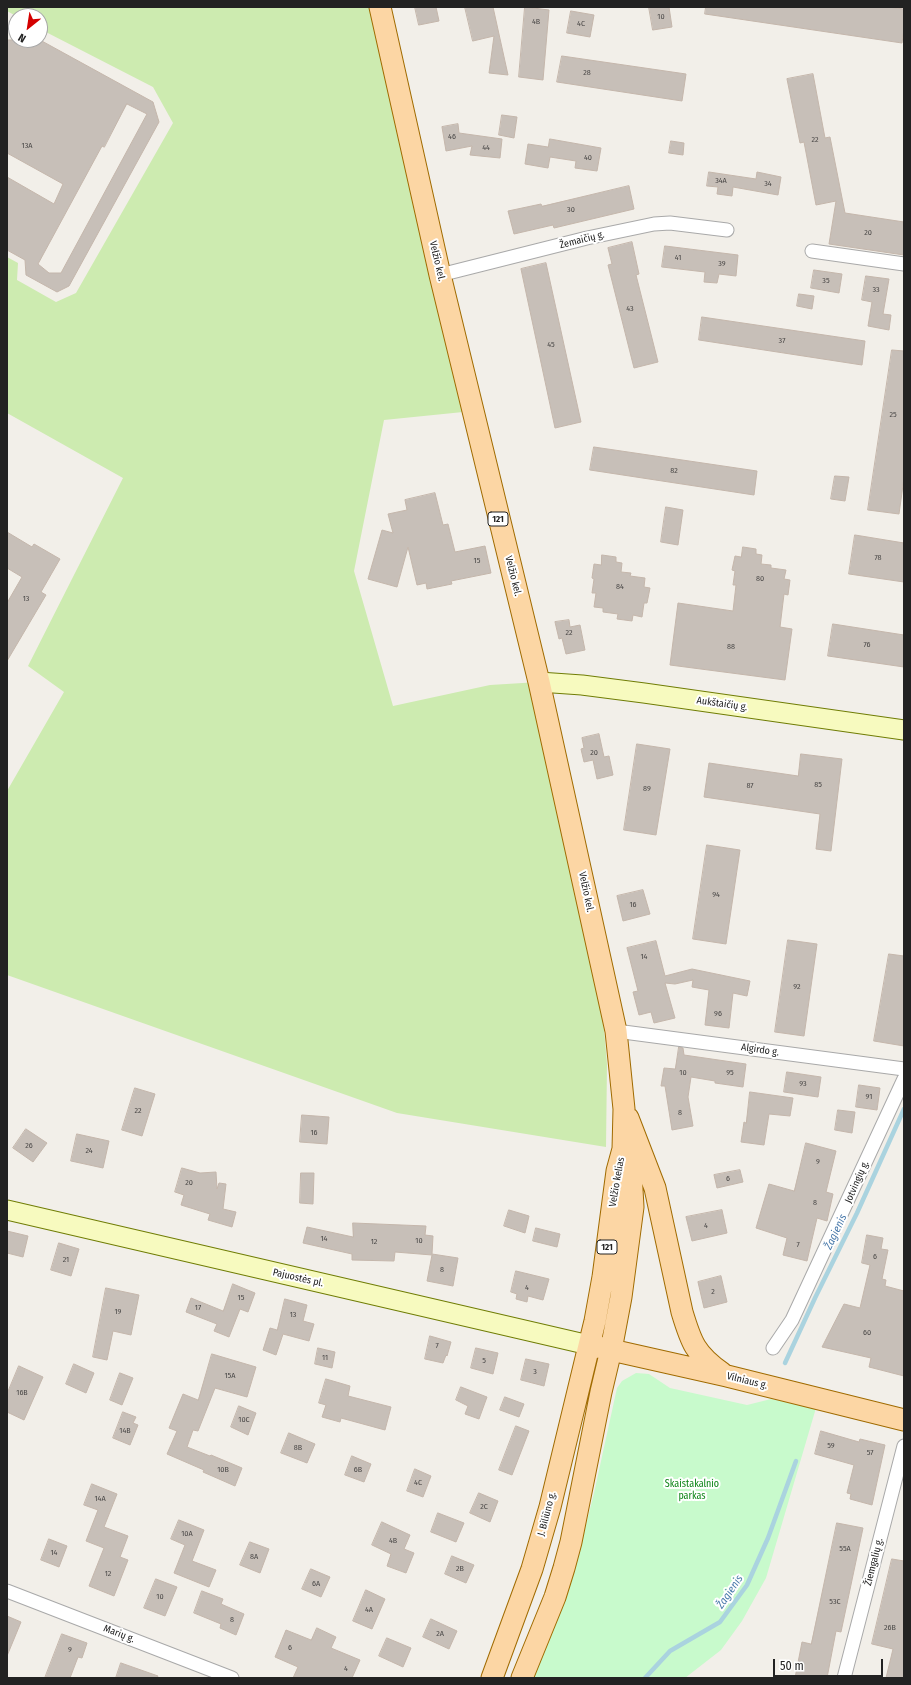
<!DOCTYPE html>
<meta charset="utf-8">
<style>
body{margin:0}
#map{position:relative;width:911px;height:1685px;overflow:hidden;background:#f2efe9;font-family:"Fira Sans Condensed",sans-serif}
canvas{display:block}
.frame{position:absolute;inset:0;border:8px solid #222;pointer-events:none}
.north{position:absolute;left:8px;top:8px;width:40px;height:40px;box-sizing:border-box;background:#fff;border:1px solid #a7a7a7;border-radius:50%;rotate:210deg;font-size:11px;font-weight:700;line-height:16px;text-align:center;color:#222}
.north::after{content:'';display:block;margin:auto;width:14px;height:18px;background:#d40000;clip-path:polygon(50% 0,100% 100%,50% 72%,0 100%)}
.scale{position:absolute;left:773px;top:1659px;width:110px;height:18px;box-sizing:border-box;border:2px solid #222;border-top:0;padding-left:5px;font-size:12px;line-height:14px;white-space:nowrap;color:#222;-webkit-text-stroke:3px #fff;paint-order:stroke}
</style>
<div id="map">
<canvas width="911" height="1685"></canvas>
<div class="frame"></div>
<div class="north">N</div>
<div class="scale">50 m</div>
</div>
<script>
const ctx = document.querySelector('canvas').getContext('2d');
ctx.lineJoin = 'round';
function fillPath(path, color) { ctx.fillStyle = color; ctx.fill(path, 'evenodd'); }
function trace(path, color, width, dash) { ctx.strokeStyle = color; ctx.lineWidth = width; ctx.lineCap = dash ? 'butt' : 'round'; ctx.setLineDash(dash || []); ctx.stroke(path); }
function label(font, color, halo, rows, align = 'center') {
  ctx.font = font + ' "Fira Sans Condensed",sans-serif'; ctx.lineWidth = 4; ctx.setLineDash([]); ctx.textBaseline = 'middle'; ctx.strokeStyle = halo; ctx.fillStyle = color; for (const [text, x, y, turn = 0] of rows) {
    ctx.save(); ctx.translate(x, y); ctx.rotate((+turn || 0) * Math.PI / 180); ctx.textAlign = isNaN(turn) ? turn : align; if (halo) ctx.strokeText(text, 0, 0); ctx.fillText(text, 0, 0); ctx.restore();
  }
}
fillPath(new Path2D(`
 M7,7H382L473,411L384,420L354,571L393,706L490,685L539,682L602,1007L607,1064L606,1147L397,1113L7,975V791L64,692L28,666L123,478L7,413V257L18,263L17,280L56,302L76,293L173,123L153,87L40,29V16H16L7,11Z`), '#cdebb0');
fillPath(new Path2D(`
 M636,1373L649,1374L670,1388L747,1405L771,1399L816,1408L766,1578L742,1621L721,1650L685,1678H532L579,1553L594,1493L617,1388L622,1381Z`), '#c8facc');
trace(new Path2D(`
 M785,1363L815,1298L857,1213L904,1109
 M645,1678L670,1651L720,1622L747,1585L768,1538L796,1461`), '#aad3df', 4.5);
const building = new Path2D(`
 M415,7H436L439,21L419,25Z
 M465,7H493L508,75L489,73L494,36L473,41Z
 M525,7L549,10L543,80L519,77Z
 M649,7H669L672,27L653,30Z
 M706,7H888L904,9V29L902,43L705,14Z
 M571,11L594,15L590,37L567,33Z
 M7,40H40L153,102L159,122L69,286L57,292L26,275L25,260L7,250V177L54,204L63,184L7,153ZM127,104L147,114L61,273H49L38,264L102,146L104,147Z
 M562,56L686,74L682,101L557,82Z
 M813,74L825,138L830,137L845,213L904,222V255L829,244L836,201L816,205L804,142L800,143L787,79Z
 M502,115L517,117L514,138L499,135Z
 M458,124L459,133L502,139L500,158L470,155L472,146L446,151L442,127Z
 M550,139L601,148L597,171L575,168L576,161L550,157L548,168L525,164L528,144L548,147Z
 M671,141L684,143L683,155L669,153Z
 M709,172L756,179L757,172L781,177L778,195L733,187L732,196L717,194L718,187L707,186Z
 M629,186L634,209L554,228L553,225L514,234L508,211L541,204L542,206Z
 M632,242L639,274L636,275L658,362L634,368L608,265L612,264L608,248Z
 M665,246L738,255L736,276L719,274L717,283L704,282L705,272L662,267Z
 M546,263L581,422L555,428L521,269Z
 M814,270L842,274L839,293L811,288Z
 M866,276L889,279L883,314L891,315L889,330L868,326L872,302L862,300Z
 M799,294L814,296L812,309L797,306Z
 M702,317L865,341L862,365L699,340Z
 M892,350L904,351V478L899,514L868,510Z
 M594,447L757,471L754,495L590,470Z
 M835,476L849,477L845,501L831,499Z
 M435,493L443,525L448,524L455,552L485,546L491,573L451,581L452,584L427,589L426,583L417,585L408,547L397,587L368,579L382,530L393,533L388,514L407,510L405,500Z
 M666,507L683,510L678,545L661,542Z
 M7,532L32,547L34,544L60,559L41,592L46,595L7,661V603L22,577L7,568Z
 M855,535L904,543V582L849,574Z
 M743,547L756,549V554L762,555L761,564L771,565V568L786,570L784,579L790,580L788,595L784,594L780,627L792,629L785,680L670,665L678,603L733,611L736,585H733L735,571L732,570L735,556L741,557Z
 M602,555L616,557V562L622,563L621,572L631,573L630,576L645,578L644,587L650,588L647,603H644L642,617L633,615L632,621L617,619L618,614L603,612V608L594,607L596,593H592L594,579L592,578L594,564L601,565Z
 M569,620L570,627L580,625L585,650L566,654L562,638L559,639L555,622Z
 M833,624L904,635V667L828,656Z
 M599,734L604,757L609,756L613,775L597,779L593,760L584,762L581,749L584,748L582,738Z
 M637,744L670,749L656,835L624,830Z
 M801,754L842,759L831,851L816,849L820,814L704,797L709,763L798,776Z
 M707,845L740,850L726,944L693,939Z
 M643,890L650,914L623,921L617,896Z
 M788,940L817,944L804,1036L775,1032Z
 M656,941L665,976L692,969L750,981L747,996L733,993L729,1028L705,1025L709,990L692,987L693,980L675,984L665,983L675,1018L654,1023L651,1012L639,1015L633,992L638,991L627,948Z
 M889,954L904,956V1046L874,1041Z
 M679,1047L683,1048L684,1055L746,1064L743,1087L715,1083V1081L691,1077L688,1097L693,1126L672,1130L665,1086H661L664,1068L675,1069Z
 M787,1072L821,1077L818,1097L784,1092Z
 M859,1085L880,1088L877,1110L856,1107Z
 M135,1088L155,1094L142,1136L122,1130Z
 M750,1092L793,1098L790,1116L769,1114L764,1145L741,1142L744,1122L746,1123Z
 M838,1110L855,1112L852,1133L835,1130Z
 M302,1115L329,1117L327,1144L300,1142Z
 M26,1129L47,1143L33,1162L13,1148Z
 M77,1134L109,1141L103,1168L71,1161Z
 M806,1143L836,1151L826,1192L833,1194L827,1221L817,1218L807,1261L783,1255L787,1238L756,1228L769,1184L794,1191Z
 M182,1168L200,1173L216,1172L217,1189L219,1183L226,1184L223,1209L236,1212L232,1227L208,1220L210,1214L181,1205L184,1195L175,1192Z
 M740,1170L743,1182L717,1188L714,1175Z
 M301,1173H314L313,1204L300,1203Z
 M509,1210L529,1216L525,1233L504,1226Z
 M722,1210L727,1233L692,1241L686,1217Z
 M353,1223L426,1226L425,1235L433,1236L432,1254L458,1258L453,1286L427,1281L432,1255L395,1252L394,1261L352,1260V1254L303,1243L307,1227L353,1237Z
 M536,1228L560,1234L557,1247L533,1241Z
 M7,1231L28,1236L23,1257L7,1253Z
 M867,1235L883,1238L881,1249L888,1250L882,1279L886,1280L885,1286L904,1291V1376L869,1367L871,1358L822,1347L844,1304L860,1308L870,1265L862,1263Z
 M59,1243L79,1249L71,1276L51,1270Z
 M516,1271L549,1279L543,1300L528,1296L527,1302L516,1299L517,1294L511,1292Z
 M721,1276L727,1302L704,1308L698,1282Z
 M233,1284L255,1293L248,1312L240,1309L229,1337L214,1331L217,1324L186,1312L191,1298L223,1311Z
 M106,1288L139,1295L131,1335L113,1331L107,1360L93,1357Z
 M285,1299L307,1305L303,1321L314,1324L309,1341L283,1334L276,1355L263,1350L270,1328L277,1330Z
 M430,1336L451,1342L447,1356L446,1355L443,1363L425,1359Z
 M318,1348L335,1352L332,1368L315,1364Z
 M476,1348L498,1353L493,1374L471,1368Z
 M212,1354L256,1367L247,1397L215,1388L198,1431L193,1430L187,1447L210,1456L211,1455L242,1468L235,1486L203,1472L204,1470L167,1454L177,1431L169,1428L183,1394L198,1400Z
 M526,1359L549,1364L544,1386L521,1380Z
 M74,1364L94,1373L86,1393L66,1384Z
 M19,1366L43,1377L24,1420L7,1412V1394Z
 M120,1373L133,1378L122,1405L110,1400Z
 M326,1379L350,1386L348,1396L391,1407L385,1430L341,1418L340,1422L322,1417L326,1405L319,1403Z
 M461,1387L487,1397L479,1419L465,1414L468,1406L456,1400Z
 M505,1397L524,1404L519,1417L500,1410Z
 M239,1406L256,1413L248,1435L231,1427Z
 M123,1412L136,1417L133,1423L138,1425L130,1445L113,1438Z
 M516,1426L529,1431L512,1475L499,1470Z
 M821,1431L859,1442L860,1439L885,1445L872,1505L850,1499L851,1494L847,1493L854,1465L815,1454Z
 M289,1433L315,1444L307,1463L281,1453Z
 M352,1456L371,1464L364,1482L345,1475Z
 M415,1469L431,1476L423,1497L407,1491Z
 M92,1484L117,1494L104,1527L128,1536L120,1557L128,1560L114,1596L89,1586L104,1548L86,1541L98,1510L84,1505Z
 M479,1493L498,1501L490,1522L470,1513Z
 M438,1513L464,1523L456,1542L431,1532Z
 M179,1520L204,1530L192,1561L216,1570L209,1587L174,1573L185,1545L171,1539Z
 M382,1522L410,1535L404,1549L414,1553L406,1573L387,1566L391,1554L372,1545Z
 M837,1523L863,1528L841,1632L836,1631L827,1678H795L802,1642L811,1644Z
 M49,1539L67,1546L59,1567L41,1560Z
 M250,1542L269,1549L260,1573L240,1565Z
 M452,1556L474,1565L466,1583L445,1574Z
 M892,1559L904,1561V1678H886L893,1649L872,1644Z
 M311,1569L330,1577L321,1597L302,1589Z
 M156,1579L177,1587L165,1616L144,1608Z
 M366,1590L385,1599L372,1629L353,1621Z
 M202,1591L223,1599L221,1604L244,1614L236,1635L220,1628L221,1624L194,1613Z
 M7,1616L21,1622L7,1656Z
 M431,1619L457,1631L449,1649L423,1637Z
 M317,1628L336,1637L331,1648L360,1660L352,1678H293L298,1667L275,1657L286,1630L311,1640Z
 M62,1634L87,1643L82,1658L78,1657L70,1678H45Z
 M387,1638L411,1648L403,1667L379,1656Z
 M121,1663L158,1676L157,1678H116Z`);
fillPath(building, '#c7bfb8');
trace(building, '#c4b6ab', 1);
const minor = new Path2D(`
 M812,251L904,264
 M440,275L587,238L654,224L670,223L727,230
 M616,1031L904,1069
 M773,1348L792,1320L904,1079
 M7,1591L232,1678
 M844,1678L904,1446`);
const secondary = new Path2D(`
 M539,682L582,685L644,693L904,730
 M7,1210L589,1345`);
const primary = new Path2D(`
 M380,7L440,275L539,682L616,1031L624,1109L623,1149L617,1171L603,1277L595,1321L550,1507L532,1569L492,1678
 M628,1118L655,1188L682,1312C691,1342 695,1354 722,1373
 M598,1347L727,1376L904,1420
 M522,1678L555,1597L564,1568L571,1542L601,1392L611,1350L621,1297L633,1207L631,1172L624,1149`);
trace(minor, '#a9a9a9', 15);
trace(secondary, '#707d05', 21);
trace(primary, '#a06b00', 23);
trace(minor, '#fff', 13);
trace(secondary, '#f7fabf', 19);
trace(primary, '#fcd6a4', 21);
label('8px', '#4b4948', null, [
 ["10",661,17],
 ["4B",536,22],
 ["4C",581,24],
 ["28",587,73],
 ["46",452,137],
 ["22",815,140],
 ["13A",27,146],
 ["44",486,148],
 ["40",588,158],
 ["34A",721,181],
 ["34",768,184],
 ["30",571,210],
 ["20",868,233],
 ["41",678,258],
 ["39",722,264],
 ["35",826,281],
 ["33",876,290],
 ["43",630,309],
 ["37",782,341],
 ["45",551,345],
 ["25",893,415],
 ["82",674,471],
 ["78",878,558],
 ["15",477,561],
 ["80",760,579],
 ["84",620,587],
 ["13",26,599],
 ["22",569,633],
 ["76",867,645],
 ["88",731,647],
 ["20",594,753],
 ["85",818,785],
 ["87",750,786],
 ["89",647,789],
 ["94",716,895],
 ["16",633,905],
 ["14",644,957],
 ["92",797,987],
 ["96",718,1014],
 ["10",683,1073],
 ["95",730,1073],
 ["93",803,1084],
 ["91",869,1097],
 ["22",138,1111],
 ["8",680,1113],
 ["16",314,1133],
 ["26",29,1146],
 ["24",89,1151],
 ["9",818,1162],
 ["6",728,1179],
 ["20",189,1183],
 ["8",815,1203],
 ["4",706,1226],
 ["14",324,1239],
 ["10",419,1241],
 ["12",374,1242],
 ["7",798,1245],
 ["6",875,1257],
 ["21",66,1260],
 ["8",442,1270],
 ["4",527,1288],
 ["2",713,1292],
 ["15",241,1298],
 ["17",198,1308],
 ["19",118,1312],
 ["13",293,1315],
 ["60",867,1333],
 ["7",437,1346],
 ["11",325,1358],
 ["5",484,1361],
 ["3",535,1372],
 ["15A",230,1376],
 ["16B",22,1393],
 ["10C",244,1420],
 ["14B",125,1431],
 ["59",831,1446],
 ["8B",298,1448],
 ["57",870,1453],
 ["10B",223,1470],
 ["6B",358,1470],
 ["4C",418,1483],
 ["14A",100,1499],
 ["2C",484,1507],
 ["10A",187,1534],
 ["4B",393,1541],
 ["55A",845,1549],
 ["14",54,1553],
 ["8A",254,1557],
 ["2B",460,1569],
 ["12",108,1574],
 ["6A",316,1584],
 ["10",160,1597],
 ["53C",835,1602],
 ["4A",369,1610],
 ["8",232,1620],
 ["26B",890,1628],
 ["2A",440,1634],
 ["6",290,1648],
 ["9",70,1650],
 ["4",346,1669]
]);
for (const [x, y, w] of [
 [498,519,20],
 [607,1247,20]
]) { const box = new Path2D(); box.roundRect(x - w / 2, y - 7, w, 14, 3); ctx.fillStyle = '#fff'; ctx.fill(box); trace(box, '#222', 1); }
label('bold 9px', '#222', null, [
 ["121",498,519],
 ["121",607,1247]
]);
label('10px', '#222', '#fff', [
 ["Žemaičių g.",582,240,-14],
 ["Velžio kel.",437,261,77],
 ["Velžio kel.",513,576,76],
 ["Aukštaičių g.",722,704,8],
 ["Velžio kel.",586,892,78],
 ["Algirdo g.",760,1050,8],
 ["Velžio kelias",617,1182,-80],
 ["Jotvingių g.",857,1182,-66],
 ["Pajuostės pl.",298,1278,13],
 ["Vilniaus g.",747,1381,14],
 ["J. Biliūno g.",547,1514,-75],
 ["Žiemgalių g.",874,1562,-76],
 ["Marių g.",119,1634,21]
]);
label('10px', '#0c8416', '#fff', [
 ["Skaistakalnio",692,1484],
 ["parkas",692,1496]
]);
label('italic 11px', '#4a7aab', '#fff', [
 ["Žagienis",836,1232,-65],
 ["Žagienis",730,1592,-56]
]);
</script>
